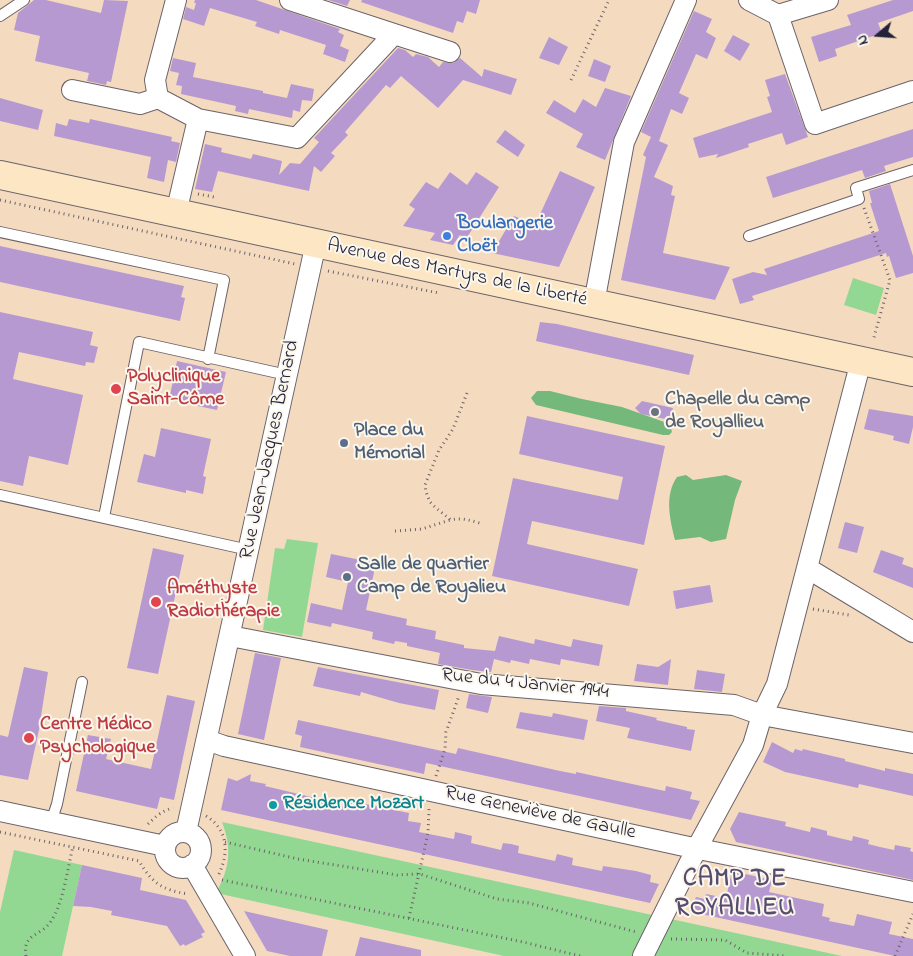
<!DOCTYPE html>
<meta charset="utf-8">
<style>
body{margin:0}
#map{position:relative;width:913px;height:956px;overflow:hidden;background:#f4dbbf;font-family:"Indie Flower",sans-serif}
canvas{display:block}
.north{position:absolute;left:853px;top:10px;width:50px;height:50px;-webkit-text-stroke:4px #fbf7ec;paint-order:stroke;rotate:252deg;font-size:14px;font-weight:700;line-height:20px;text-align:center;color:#22223b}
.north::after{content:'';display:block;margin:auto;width:18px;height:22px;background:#22223b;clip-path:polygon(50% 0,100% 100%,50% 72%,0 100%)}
</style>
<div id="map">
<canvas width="913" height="956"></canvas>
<div class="north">N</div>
</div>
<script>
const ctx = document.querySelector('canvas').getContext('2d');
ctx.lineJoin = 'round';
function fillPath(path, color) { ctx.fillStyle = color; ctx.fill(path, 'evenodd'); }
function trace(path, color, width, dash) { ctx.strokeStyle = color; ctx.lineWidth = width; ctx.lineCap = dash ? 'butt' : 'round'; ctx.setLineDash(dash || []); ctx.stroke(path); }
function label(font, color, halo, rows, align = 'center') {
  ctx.font = font + ' "Indie Flower",sans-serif'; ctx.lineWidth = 4; ctx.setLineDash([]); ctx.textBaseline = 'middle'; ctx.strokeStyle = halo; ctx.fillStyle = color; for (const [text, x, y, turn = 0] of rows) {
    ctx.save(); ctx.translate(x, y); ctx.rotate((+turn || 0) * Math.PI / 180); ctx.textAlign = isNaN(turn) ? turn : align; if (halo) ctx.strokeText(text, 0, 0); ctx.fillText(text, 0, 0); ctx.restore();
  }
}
fillPath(new Path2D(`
 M853,278L884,288L876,315L844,305Z
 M287,539L318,543L302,637L263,630L275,548L284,549Z
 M222,822L842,956H504L216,893C230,867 232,849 222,822Z
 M14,850L82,865L62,956H0V912Z`), '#92d892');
fillPath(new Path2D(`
 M537,391H550L582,399L622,407L670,424L672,432L669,435H663L536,405L531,398Z
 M686,475L693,480L726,475L742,481L735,500L726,539L711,542L700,537L675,540C670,519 664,496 677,477Z`), '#75b87c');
fillPath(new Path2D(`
 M34,0H46L101,13L104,0L128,1L111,82L107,81L106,85L87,81L89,73L35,61L40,36L14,30L18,13Z
 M195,0H256L340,29L338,32L344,35L340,46L349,50L345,62L323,54L326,45L280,30L279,34L255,26L257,22L210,8L204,26L183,19L186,7L194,10L196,3H194Z
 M328,0H350L347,6Z
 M362,0H480L476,14L467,11L463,23L457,21L453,33L361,2Z
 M893,0H913V11L878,23L882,33L835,49L837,56L819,62L811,37L851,25L847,15Z
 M694,11L712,19L706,32L716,38L707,59L696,54L679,93L689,98L682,114L671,109L659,141L668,145L654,177L673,186L671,195L675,196L663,253L730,267L715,300L621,280L646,157L643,155L651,137L641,132Z
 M733,35L750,44L740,61L724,51Z
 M549,37L568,47L559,65L539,58Z
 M398,48L405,50L413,57L416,54L428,57L439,67L443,62L453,63L460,58L482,77L484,69L517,79L511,95L463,80L438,108L401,76L390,88L386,85L345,132L348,135L331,153L335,156L321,172L314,166L309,191L218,171L212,192L195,189L205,144L222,148L221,152L251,159L253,154L282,161L279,175L290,163L300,164L319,142L314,138Z
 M173,58L196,63L193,77L263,91V93L287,98L291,84L314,89L312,101L302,100L300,112L293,110L292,118L249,109L248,114L235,111L236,106L181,94L182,86L176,85L179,73L170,71Z
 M594,59L611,66L605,82L588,76Z
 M785,74L808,137L786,145L782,133L748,144L749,147L716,158L718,154L699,158L693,138L772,112L767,97L770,96L765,80Z
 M605,88L631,96L605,160L576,147L583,134L546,113L554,100L575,113L583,99L596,107Z
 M0,98L43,110L38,130L0,121Z
 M69,119L89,123L90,119L172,137L171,141L180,143L176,162L168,160L164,182L147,178L151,157L54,136L56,123L67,126Z
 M913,129V157L884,166L886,171L865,178L862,170L773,198L766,177Z
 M505,130L525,145L518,157L496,142Z
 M560,171L595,187L559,267L492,253L514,216L535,225Z
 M450,172L467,185L476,172L499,187L466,239L460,235L453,245L430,240L435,233L403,226L415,209L409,205L426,182L438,189Z
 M890,184L913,256V273L896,278L889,256L887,257L886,253L752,296L754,300L740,304L732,279L753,272L767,275L764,269L879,231L870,203H872L869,191Z
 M0,246L184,286L181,297L185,298L180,321L0,282Z
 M0,312L93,332L90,345L98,347L94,363L86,362L85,366L19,352L13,379L83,395L68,465L29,456L23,486L0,481Z
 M540,322L557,324L694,355L689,375L536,341Z
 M177,361L226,372L217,410L169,400Z
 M642,401L673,408L670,420L641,414L635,408Z
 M869,409L913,416V427L909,444L893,440L894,436L864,429Z
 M527,416L665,446L644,545L532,521L527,544L638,569L629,606L492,576L513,478L618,500L623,477L519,454Z
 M161,428L211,439L203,476L206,477L203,494L186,490V493L137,482L144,454L155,457Z
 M845,522L864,527L857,553L838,548Z
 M153,548L184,555L158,674L127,668Z
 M881,550L904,558L902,564L913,568V588L873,572Z
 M331,554L376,563L366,610L407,619L406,625L436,631L435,639L464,645V648L495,651L499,636L534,644L535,639L571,647L573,639L603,645L599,666L561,659L560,665L530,659L529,664L511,660L510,663L494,659L491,672L472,670L438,664L440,653L407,646V643L395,641L394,644L372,639L373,632L332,623L331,627L307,622L311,603L342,610L348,582L326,577Z
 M710,585L713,602L676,609L673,591Z
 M255,653L281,658L264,740L238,734Z
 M671,659L668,685L634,681L637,664L658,667Z
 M24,667L48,672L41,716H42L28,780L0,775V735L8,737Z
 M318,667L439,690L435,710L399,703L361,692L360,696L313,686Z
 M697,670L725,674L722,692L694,689Z
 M469,694L492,697L488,713L466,708Z
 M167,695L195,701L174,800L160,797L157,809L76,791L88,735L111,739L106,759L151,769Z
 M599,706L626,708V711L657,718L656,720L687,727V729L695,730L691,751L627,738L630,728L596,721Z
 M520,712L552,717L553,713L588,720L584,740L516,728Z
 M298,720L456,754L458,748L560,771L576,774V772L665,791L666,786L692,792L690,799L700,801L691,820L426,763L424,774L300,747L302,736L295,734Z
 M772,742L793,753L795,749L802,751L803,749L845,759V761L885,771V768L913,774V796L859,784L858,788L785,772L763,762Z
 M251,774L250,781L266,784L265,786L324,800V802L349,808L351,801L409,813L408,821L421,823L419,832L454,839L455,832L464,834L472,836L471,843L501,850L503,843L511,844L519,846L518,853L555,861L557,854L573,858L572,865L602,871L603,866L636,871L651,875L650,882L659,884L650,903L221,810L228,778L237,781Z
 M739,812L786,822L785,826L810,832L811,827L827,831V835L839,838L852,841L853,836L869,840L868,844L880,847L894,850L895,845L911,848L910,851L913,852V880L736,842L730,829Z
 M82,865L142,878L140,890L186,900L205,932L201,934L203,937L185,946L184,944L180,946L167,926L111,915L112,911L91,907L73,906Z
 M732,871L772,880L769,892L824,904L822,916L830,918L829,921L854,926L857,914L892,922L889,934L913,939V956H895L692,912V910H690L696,897L705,899L706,894L726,898Z
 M244,911L328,930L322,956H290L267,951Z
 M360,937L421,950V956H355Z`), '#b799d2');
const lane = new Path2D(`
 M0,16L24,0
 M0,232L224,280L208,359
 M749,236L859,199L856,188L913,170
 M0,495L249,550
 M104,517L139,342L287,375
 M51,822L57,804L82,682`);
const street = new Path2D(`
 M176,0L155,80L158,98L198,119L297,138L394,34L290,0
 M749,0L778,15L828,0
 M778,15L815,124L913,91
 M394,34L450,52
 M72,90L140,104L158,98
 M176,213L198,119
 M594,303L624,142L686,0
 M861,361L807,568L913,632
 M230,636L481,684L734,705L762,715L913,743
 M207,740L224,746L684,846L913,892
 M0,811L165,846
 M186,832L316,243
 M165 850a18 18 0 1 1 36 0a18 18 0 1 1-36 0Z
 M192,865L245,956
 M643,956L697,848L753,745L762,715L777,684L807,568`);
const secondary = new Path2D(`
 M0,175L913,372`);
trace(lane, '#6c6369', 12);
trace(street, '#6c6369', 22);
trace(secondary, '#6c6369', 30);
trace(new Path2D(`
 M571,80L609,0
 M198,194L214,197
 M0,200L295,264
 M864,208L890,280L873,341
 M328,271L439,293
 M467,393L453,429L439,450L425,485L426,492L430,502L436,508L451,520C462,517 472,521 483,524
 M395,531L422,529L450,520
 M813,609L849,615
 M436,776L445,749L446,732L459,696
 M206,816C229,830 229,854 218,876
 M148,824C155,817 163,810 173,808
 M0,832L139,861C152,883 162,890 188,894
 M225,842L298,859L397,875L420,874L497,899L529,903L636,932
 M222,880L523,942L580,956
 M409,918L428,833L429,809
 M671,939L725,940L747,953L787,956
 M26,956C22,933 41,937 51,921C63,904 68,867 73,846
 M895,956L913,914`), '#6c6369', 3, [1, 4]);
trace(lane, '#fff', 10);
trace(street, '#fff', 20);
trace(secondary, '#fce6c4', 28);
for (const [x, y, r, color] of [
 [447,236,5,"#3f7fe0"],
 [116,389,6,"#e0444e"],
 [655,412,5,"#6b7280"],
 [344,443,5,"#5c6f8a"],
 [347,577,5,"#5c6f8a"],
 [156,602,6,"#e0444e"],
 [29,738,6,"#e0444e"],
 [273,805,5,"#0f9aa8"]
]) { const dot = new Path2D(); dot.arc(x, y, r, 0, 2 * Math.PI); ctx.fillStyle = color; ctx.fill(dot); trace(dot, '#fbf7ec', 2); }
label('bold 20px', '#366cbe', '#fbf7ec', [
 ["Boulangerie",457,225],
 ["Cloët",457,248]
], 'left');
label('20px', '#22223b', '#fbf7ec', [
 ["Avenue des Martyrs de la Liberté",457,274,12],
 ["Rue Jean-Jacques Bernard",271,450,-78],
 ["Rue du 4 Janvier 1944",525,685,6],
 ["Rue Geneviève de Gaulle",540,814,12]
]);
label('bold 20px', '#be3a42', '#fbf7ec', [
 ["Polyclinique",127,378],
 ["Saint-Côme",127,401],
 ["Améthyste",167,590],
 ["Radiothérapie",167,613],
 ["Centre Médico",40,726],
 ["Psychologique",40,749]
], 'left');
label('bold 20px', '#5b616d', '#fbf7ec', [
 ["Chapelle du camp",665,401],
 ["de Royallieu",665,424]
], 'left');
label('bold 20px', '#4e5e75', '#fbf7ec', [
 ["Place du",354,432],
 ["Mémorial",354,455],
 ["Salle de quartier",357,566],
 ["Camp de Royalieu",357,589]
], 'left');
label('bold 20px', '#0d838f', '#fbf7ec', [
 ["Résidence Mozart",283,805]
], 'left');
ctx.letterSpacing = '1px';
label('bold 25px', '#564c70', '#fbf7ec', [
 ["CAMP DE",735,881],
 ["ROYALLIEU",735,910]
]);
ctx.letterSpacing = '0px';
</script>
